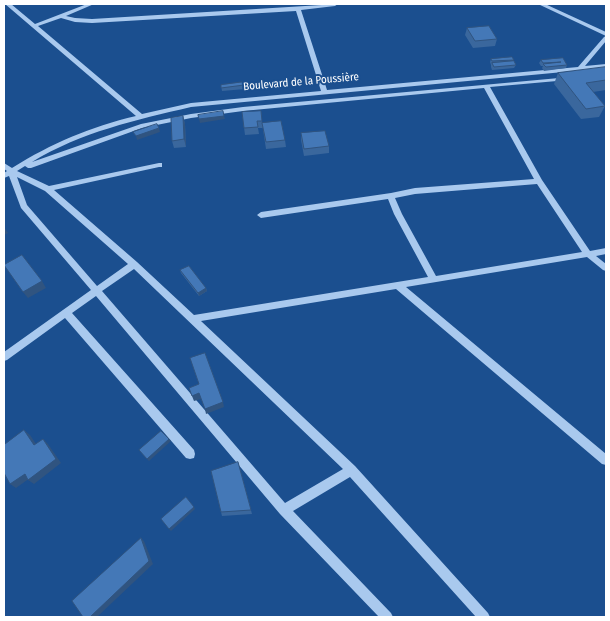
<!DOCTYPE html>
<meta charset="utf-8">
<style>
body{margin:0}
#map{position:relative;width:610px;height:621px;overflow:hidden;background:#1b4f8f;font-family:"Fira Sans Condensed",sans-serif}
canvas{display:block}
.frame{position:absolute;inset:0;border:5px solid #fff;pointer-events:none}
</style>
<div id="map">
<canvas width="610" height="621"></canvas>
<div class="frame"></div>
</div>
<script>
const ctx = document.querySelector('canvas').getContext('2d');
ctx.lineJoin = 'round';
function fillPath(path, color) { ctx.fillStyle = color; ctx.fill(path, 'evenodd'); }
function trace(path, color, width, dash) { ctx.strokeStyle = color; ctx.lineWidth = width; ctx.lineCap = dash ? 'butt' : 'round'; ctx.setLineDash(dash || []); ctx.stroke(path); }
function label(font, color, halo, rows, align = 'center') {
  ctx.font = font + ' "Fira Sans Condensed",sans-serif'; ctx.lineWidth = 4; ctx.setLineDash([]); ctx.textBaseline = 'middle'; ctx.strokeStyle = halo; ctx.fillStyle = color; for (const [text, x, y, turn = 0] of rows) {
    ctx.save(); ctx.translate(x, y); ctx.rotate((+turn || 0) * Math.PI / 180); ctx.textAlign = isNaN(turn) ? turn : align; if (halo) ctx.strokeText(text, 0, 0); ctx.fillText(text, 0, 0); ctx.restore();
  }
}
fillPath(new Path2D(`
 M5,4H11L35,24L87,4H94L66,16L75,18L92,19L338,4L335,6L301,10L327,90L578,67L604,37L606,36V41L585,66L606,64V68L191,107C136,120 81,132 32,162L141,124L191,114L243,107L570,77V79L568,80L490,87L542,180L590,251L606,248V254L596,256L606,264V271L603,270L587,257L406,287L606,454V465L602,464L396,289L201,321L355,466L488,613L490,617H476L350,477L293,511L391,613L393,617H379L280,514L96,296L72,313L194,450L195,454L194,458L190,459L186,458L65,318L7,360L4,361V352L91,290L21,208L9,176L4,178V173L7,171L4,169V163L12,168C52,143 90,127 136,116ZM296,11L321,91L191,103L142,114L38,26L61,18L75,22L92,23ZM484,88L534,179L415,188L391,193L261,212L257,215L261,218L388,199L394,214L428,277L194,315L137,262L54,190L159,167H162V163H159L49,186L17,171L25,166L28,168H31L142,128L191,118L243,111ZM17,177L45,191L128,264L97,286L27,205ZM537,184L582,252L436,276L402,214L395,198L415,194ZM134,269L343,469L285,503L102,291Z
 M538,4H545L606,32V36Z`), '#a9c9ee');
fillPath(new Path2D(`
 M467,28L497,39L495,46L473,48L465,35Z
 M491,59L514,60L513,61L516,65L514,68L492,70L491,67V65L490,62Z
 M541,60L567,65L566,68L544,71L542,68L543,66H541L539,63Z
 M606,67V90L593,92L605,106L599,117L581,119L554,84L558,73Z
 M244,82L245,89L222,91L221,85Z
 M242,112L262,121L263,128H258L259,134L245,135Z
 M183,116L185,124L186,147L174,148L172,141Z
 M262,123L285,140L286,147L266,149Z
 M301,133L329,146V153L304,156L301,140Z
 M180,270L206,288L207,291L199,296L181,273Z
 M238,462L252,514L222,516L221,512Z`), '#3a679d');
fillPath(new Path2D(`
 M183,116L185,124L186,147L184,139Z
 M224,116L225,119L200,123L199,119Z
 M159,128L160,132L137,140L136,136Z
 M4,227L8,233L4,235Z
 M42,281L46,288L28,298L23,292Z
 M206,288L207,291L199,296L198,293Z
 M199,393L201,399L194,401L192,396Z
 M223,402L224,407L206,414L205,409Z
 M24,430L30,435L40,450L34,445Z
 M43,439L48,444L61,463L34,484L28,480Z
 M169,439L171,441L149,461L147,459Z
 M25,474L30,478L16,488L10,484Z
 M194,507L195,509L171,531L169,529Z
 M141,538L144,541L153,564L97,617H90Z`), '#305480');
const building = new Path2D(`
 M489,26L497,39L475,41L467,28Z
 M512,57L514,60L492,61L491,59Z
 M563,58L567,65L546,67L543,64L561,62L543,63L541,60Z
 M514,61L516,65L494,67L492,63Z
 M606,67V80L586,83L605,106L586,109L558,73Z
 M244,82V85L221,88V85Z
 M223,111L224,116L199,119L198,115Z
 M261,111L262,121H257L258,127L244,128L242,112Z
 M183,116L184,139L172,141L171,118Z
 M281,121L285,140L266,142L262,123Z
 M157,124L159,128L136,136L133,132Z
 M325,131L329,146L304,149L301,133Z
 M22,255L42,281L23,292L4,265Z
 M189,266L206,288L198,293L180,270Z
 M205,353L223,402L205,409L199,393L192,396L189,388L199,384L190,358Z
 M24,430L34,445L43,439L56,459L28,480L25,474L10,484L4,473V445Z
 M161,431L169,439L147,459L139,450Z
 M238,462L251,510L221,512L211,471Z
 M186,497L194,507L169,529L161,519Z
 M141,538L149,561L90,617H83L72,601Z`);
fillPath(building, '#4478b7');
trace(building, '#305480', 1);
label('11px', '#fff', '#1b4f8f', [
 ["Boulevard de la Poussière",301,82,-5]
]);
</script>
